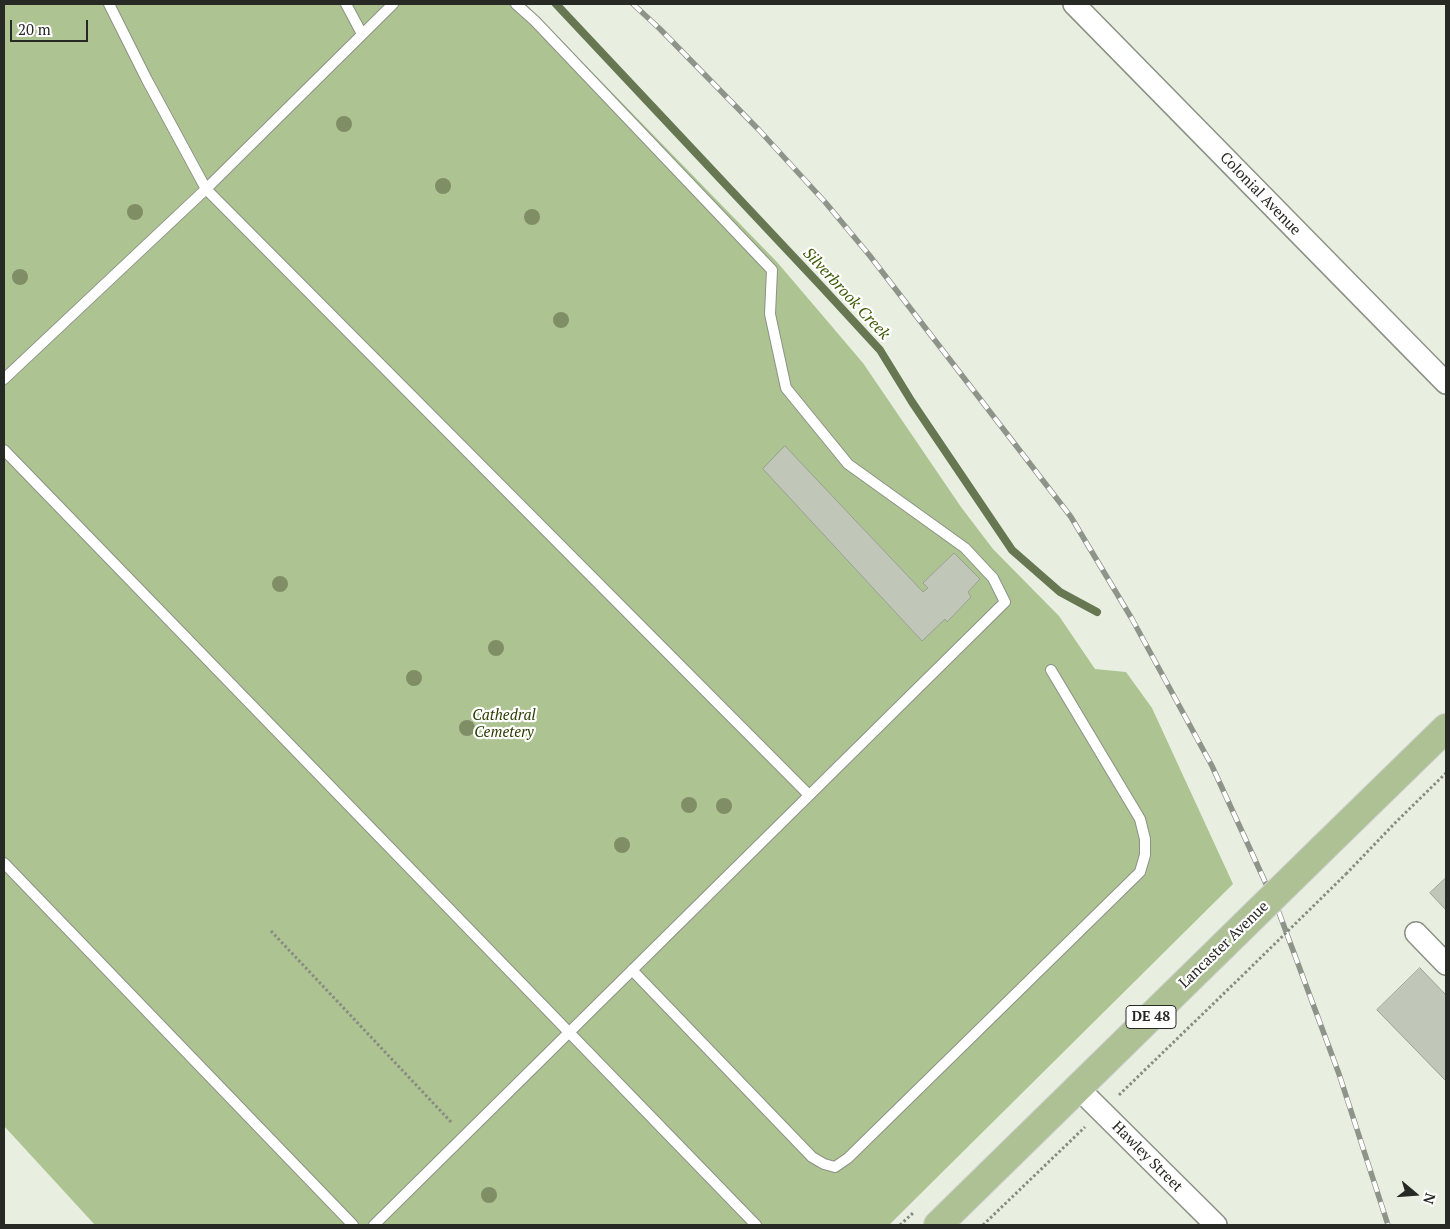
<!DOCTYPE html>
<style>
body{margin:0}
#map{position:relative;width:1450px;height:1229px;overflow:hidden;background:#e8efe1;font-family:"PT Serif",serif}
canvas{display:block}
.frame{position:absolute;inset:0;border:5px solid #272924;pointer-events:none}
.north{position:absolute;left:1390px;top:1169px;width:50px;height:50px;-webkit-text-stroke:4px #fff;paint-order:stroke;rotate:108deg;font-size:14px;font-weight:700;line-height:20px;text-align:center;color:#272924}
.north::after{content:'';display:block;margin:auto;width:18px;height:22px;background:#272924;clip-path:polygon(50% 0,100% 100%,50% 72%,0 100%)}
.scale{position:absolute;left:10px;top:20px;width:78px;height:22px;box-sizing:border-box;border:2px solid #272924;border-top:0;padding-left:6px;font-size:15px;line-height:18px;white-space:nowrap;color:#272924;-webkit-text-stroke:4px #fff;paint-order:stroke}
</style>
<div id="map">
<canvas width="1450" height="1229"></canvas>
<div class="frame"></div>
<div class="north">N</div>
<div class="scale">20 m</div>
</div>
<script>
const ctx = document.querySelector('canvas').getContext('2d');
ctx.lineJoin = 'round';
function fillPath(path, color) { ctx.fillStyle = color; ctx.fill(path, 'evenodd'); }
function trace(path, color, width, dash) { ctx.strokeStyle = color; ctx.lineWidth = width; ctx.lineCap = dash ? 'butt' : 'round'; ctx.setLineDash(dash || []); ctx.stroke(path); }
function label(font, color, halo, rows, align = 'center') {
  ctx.font = font + ' "PT Serif",serif'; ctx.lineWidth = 4.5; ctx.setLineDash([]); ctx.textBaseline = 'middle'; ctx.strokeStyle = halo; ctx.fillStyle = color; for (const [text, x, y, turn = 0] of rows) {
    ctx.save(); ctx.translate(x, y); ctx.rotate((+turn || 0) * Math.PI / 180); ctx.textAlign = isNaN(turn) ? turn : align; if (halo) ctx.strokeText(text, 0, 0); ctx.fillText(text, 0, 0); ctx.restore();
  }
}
fillPath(new Path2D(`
 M4,4H526L777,262L863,363L961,507L993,549L1059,616L1095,669L1126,672L1152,708L1233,884L889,1225H95L4,1126Z`), '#adc492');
trace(new Path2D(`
 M556,4L821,286L880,350L912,402L1012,550L1060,592L1097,612`), '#667751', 8);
const building = new Path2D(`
 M785,446L923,592L928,588L923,583L954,553L980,579L968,592L971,597L947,622L945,619L922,641L763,469Z
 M1446,878V910L1430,893Z
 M1420,968L1446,995V1081L1377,1010Z`);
fillPath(building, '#c0c7b9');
trace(building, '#9aa193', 1);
const service = new Path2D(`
 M109,4L147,80L206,189L809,795
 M346,4L362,34
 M4,379L206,189L393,4
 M4,450L756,1225
 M4,863L353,1225
 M632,970L812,1157L824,1164L835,1167L848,1158L1140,872L1145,855V839L1140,819L1051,670
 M374,1225L1005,602L993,578L965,548L848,464L786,388L770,314L772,270L535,21L516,4`);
const minor = new Path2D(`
 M1074,4L1446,383
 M1416,933L1446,964
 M1078,1088L1216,1225`);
const primary = new Path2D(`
 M1323,848L1446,728
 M938,1225L1223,946`);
trace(service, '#8b9285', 12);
trace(minor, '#8b9285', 24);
trace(primary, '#cfd0cf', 30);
trace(new Path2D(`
 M1346,874L1395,823L1446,773
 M271,931L452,1123
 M1119,1095L1245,973
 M900,1225L913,1213
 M983,1225L1085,1127`), '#878b82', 3, [2.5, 2.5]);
trace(service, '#fff', 10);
trace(minor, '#fff', 21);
trace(primary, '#aec195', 28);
const rail = new Path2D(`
 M633,4L660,29L759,130L825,202L870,256L1071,517L1132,619L1212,766L1278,910L1339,1074L1388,1225`);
trace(rail, '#8f948a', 5.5);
trace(rail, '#fff', 4, [11]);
const primaryBridge = new Path2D(`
 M1223,946L1323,848`);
trace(primaryBridge, '#cfd0cf', 30, []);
trace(new Path2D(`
 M1245,973L1346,874`), '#878b82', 3, [2.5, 2.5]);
trace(primaryBridge, '#aec195', 28);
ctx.fillStyle = '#808e65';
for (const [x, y] of [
 [344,124],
 [443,186],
 [135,212],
 [532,217],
 [20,277],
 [561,320],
 [280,584],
 [496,648],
 [414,678],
 [467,728],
 [689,805],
 [724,806],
 [622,845],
 [489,1195]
]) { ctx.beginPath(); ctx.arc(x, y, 8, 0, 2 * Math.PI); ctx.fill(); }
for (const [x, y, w] of [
 [1151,1017,50]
]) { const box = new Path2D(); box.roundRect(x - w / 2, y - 11.5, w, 23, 4); ctx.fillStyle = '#fff'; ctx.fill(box); trace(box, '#272924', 1); }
label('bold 14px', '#272924', null, [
 ["DE 48",1151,1017]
]);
label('15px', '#272924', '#fff', [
 ["Colonial Avenue",1260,194,46],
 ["Lancaster Avenue",1224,945,-44],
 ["Hawley Street",1147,1157,45]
]);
label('italic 15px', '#2a3f00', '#fff', [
 ["Cathedral",504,716],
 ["Cemetery",504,733]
]);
label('italic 16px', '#3e5b06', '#fff', [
 ["Silverbrook Creek",846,294,47]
]);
</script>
